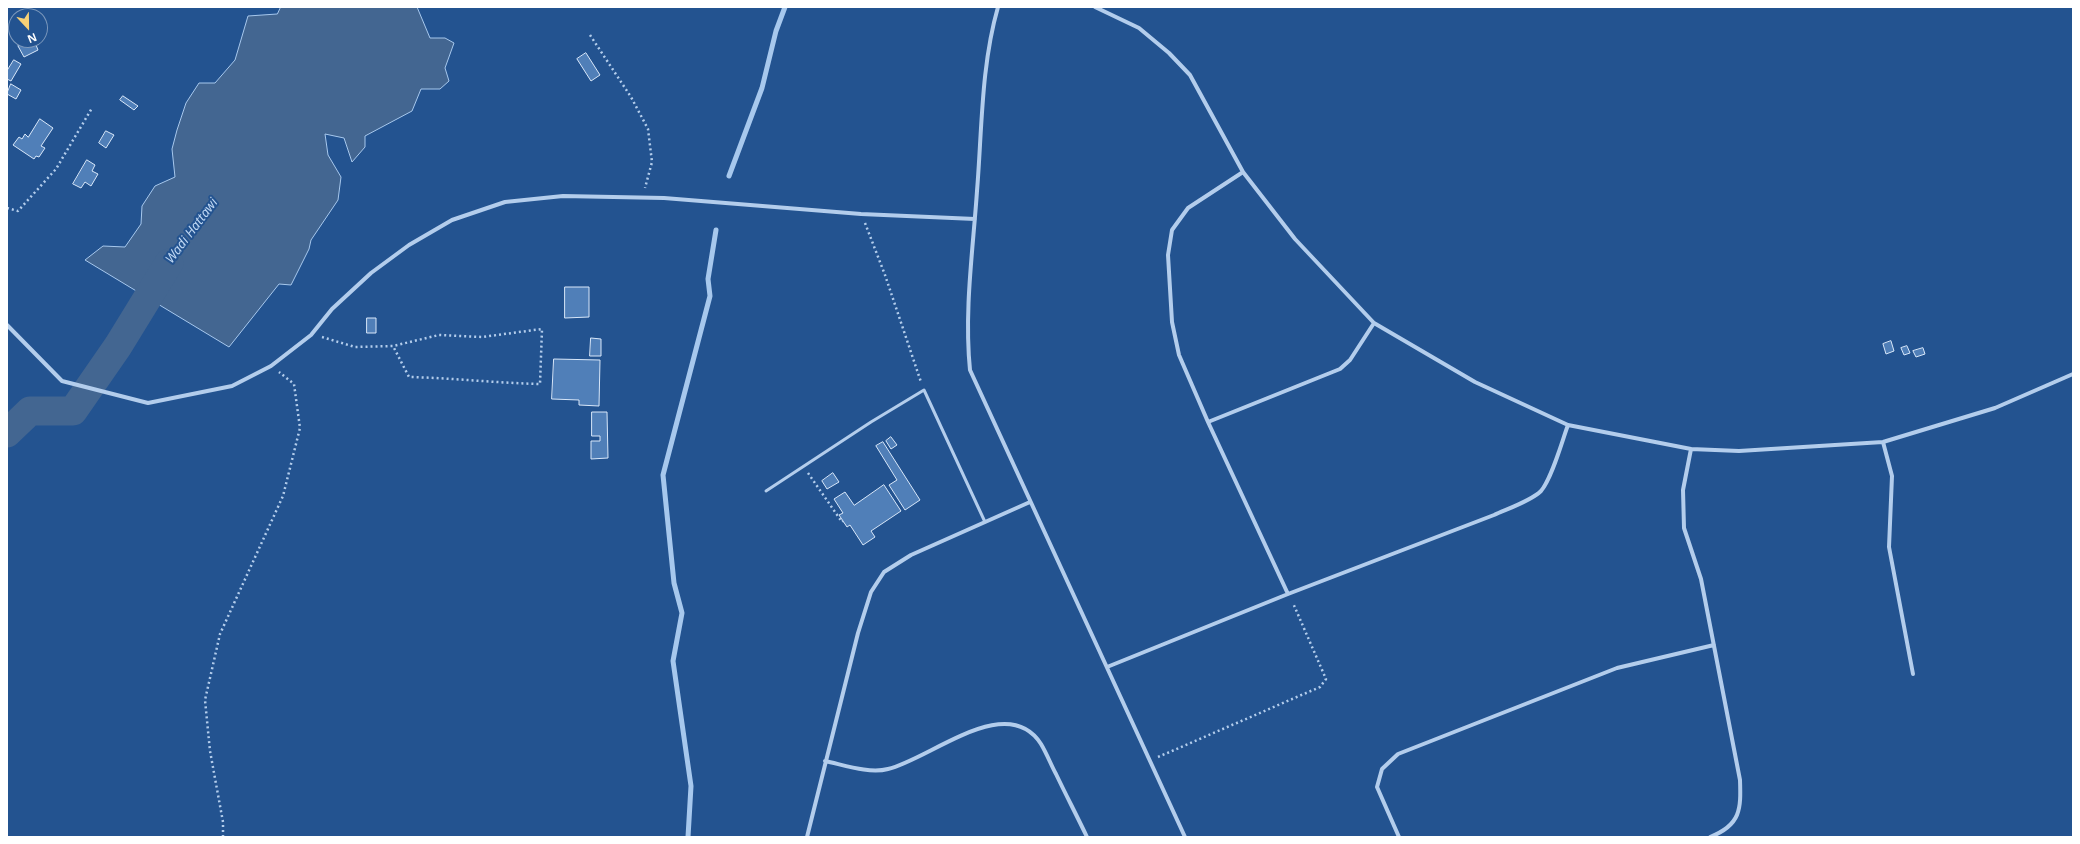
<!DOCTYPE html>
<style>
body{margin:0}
#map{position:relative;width:2080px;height:844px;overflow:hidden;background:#235390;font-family:"Noto Sans",sans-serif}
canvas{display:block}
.frame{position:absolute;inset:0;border:8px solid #fff;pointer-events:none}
.north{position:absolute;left:8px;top:8px;width:40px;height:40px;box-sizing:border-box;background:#235390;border:1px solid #7b98bc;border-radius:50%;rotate:158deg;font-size:11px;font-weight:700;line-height:16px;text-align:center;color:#fff}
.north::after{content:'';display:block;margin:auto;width:14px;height:18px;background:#f7d176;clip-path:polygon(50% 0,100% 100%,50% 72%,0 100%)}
</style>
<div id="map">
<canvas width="2080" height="844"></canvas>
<div class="frame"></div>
<div class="north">N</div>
</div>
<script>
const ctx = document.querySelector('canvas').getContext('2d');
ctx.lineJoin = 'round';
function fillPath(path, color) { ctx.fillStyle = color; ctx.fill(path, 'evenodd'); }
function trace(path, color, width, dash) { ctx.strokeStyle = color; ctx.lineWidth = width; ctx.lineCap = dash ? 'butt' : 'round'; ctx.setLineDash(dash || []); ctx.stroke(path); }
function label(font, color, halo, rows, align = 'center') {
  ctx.font = font + ' "Noto Sans",sans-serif'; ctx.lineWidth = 4; ctx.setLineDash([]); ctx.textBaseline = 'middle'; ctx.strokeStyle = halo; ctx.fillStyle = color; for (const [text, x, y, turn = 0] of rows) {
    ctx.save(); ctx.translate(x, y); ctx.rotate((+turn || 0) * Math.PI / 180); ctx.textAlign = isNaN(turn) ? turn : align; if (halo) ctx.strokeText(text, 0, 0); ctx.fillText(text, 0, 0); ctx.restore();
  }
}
const water = new Path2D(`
 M281,7H417L430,38H445L454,43L445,68L449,81L440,89H421L412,111L365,136V147L352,162L344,138L325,134L328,155L341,177L338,200L311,240L309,249L291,285L279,284L229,347L85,260L103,246L125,247L141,224L142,206L155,186L175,177L172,149L177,130L186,103L199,83H215L235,60L248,16L277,14Z`);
fillPath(water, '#436691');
trace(water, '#a7c8ed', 1);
trace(new Path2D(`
 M729,176L762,88L776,31L785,7
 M688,837L691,786L673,661L682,613L674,583L663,475L710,296L708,279L716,230`), '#a7c8ed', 5);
trace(new Path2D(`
 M7,433L30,411H73L118,346L169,263`), '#436691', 29);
const building = new Path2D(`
 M29,40L33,41L37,40L39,44L36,45L38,50L24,57L18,46Z
 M586,53L600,75L591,81L577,59Z
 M14,60L21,64L11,81L7,79V71Z
 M11,84L21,90L16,99L7,94Z
 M123,96L138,106L134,110L120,100Z
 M40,119L53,128L41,146L45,148L39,157L36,156L34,159L13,145L19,137L22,139L25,134L28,137Z
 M106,131L114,135L106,148L99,143Z
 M87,160L95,165L92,171L98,174L91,186L85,182L81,188L73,184Z
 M565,287H589V317L565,318Z
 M367,318H376V333H367Z
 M591,338L601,339V356H590Z
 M1891,341L1894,351L1886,354L1883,344Z
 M1907,346L1910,353L1904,355L1901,348Z
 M1923,348L1925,354L1916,357L1913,351Z
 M554,359L600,360L599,406L579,405V400L552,399Z
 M592,412H607L608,458L591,459V441H600V436H592Z
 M891,437L897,445L891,449L886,441Z
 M883,442L920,500L905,510L889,485L897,480L876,446Z
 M833,473L839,482L827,489L822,481Z
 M884,485L901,511L871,531L875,537L863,545L850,525L847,527L839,515L843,513L834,499L845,492L854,505Z`);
fillPath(building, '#507fb8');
trace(building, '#d8e7f9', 1);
trace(new Path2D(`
 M590,35L631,97L648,129L652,162L645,188
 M7,208L18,211L56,169L92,108
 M865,223L885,275L921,382
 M322,337L355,347L393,346L439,335L482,337L542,329L540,384C496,383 453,378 409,377L393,346
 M808,473L842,522L843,521
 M1158,757L1320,687L1326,679L1293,603
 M223,837V822L210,751L205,700L220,634L283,496L300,428L294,384L279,372`), '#b3cdec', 2.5, [2, 3]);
trace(new Path2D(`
 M766,491L871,422L924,390L985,522`), '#b3cdec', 3);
trace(new Path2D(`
 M998,7C981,66 982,130 977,191C973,250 964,311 970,370L1185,837
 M1095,7L1139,28L1169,53L1190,75L1243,172L1295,239L1374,323L1475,382L1568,425L1691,449L1739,451L1883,442L1995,408L2073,374
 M1243,172L1188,208L1172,230L1168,255L1172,322L1179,355L1208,422L1288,594
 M7,325L62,381L148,403L232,386L271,366L311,335L332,309L371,273L409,245L452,220L505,202L563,196L664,198L861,214L975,219
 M1208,422L1340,369L1350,360L1374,323
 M1883,442L1892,476L1889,547L1913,674
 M1691,449L1683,490L1684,528L1701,579L1740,780C1741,809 1741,825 1710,837
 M1107,667L1288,594L1494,515C1507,509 1531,501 1541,491C1552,478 1562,441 1568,425
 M825,761C844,765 869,774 888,769C930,759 1007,691 1041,744C1047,754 1051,765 1056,774C1066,795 1077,816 1087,837
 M807,837L858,633L871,592L884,572L911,555L1030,502
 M1399,837L1377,787L1382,769L1398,754L1617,668L1714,645`), '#b3cdec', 4);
label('italic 13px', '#bfd7f3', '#235390', [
 ["Wadi Hattawi",192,231,-53]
]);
</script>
